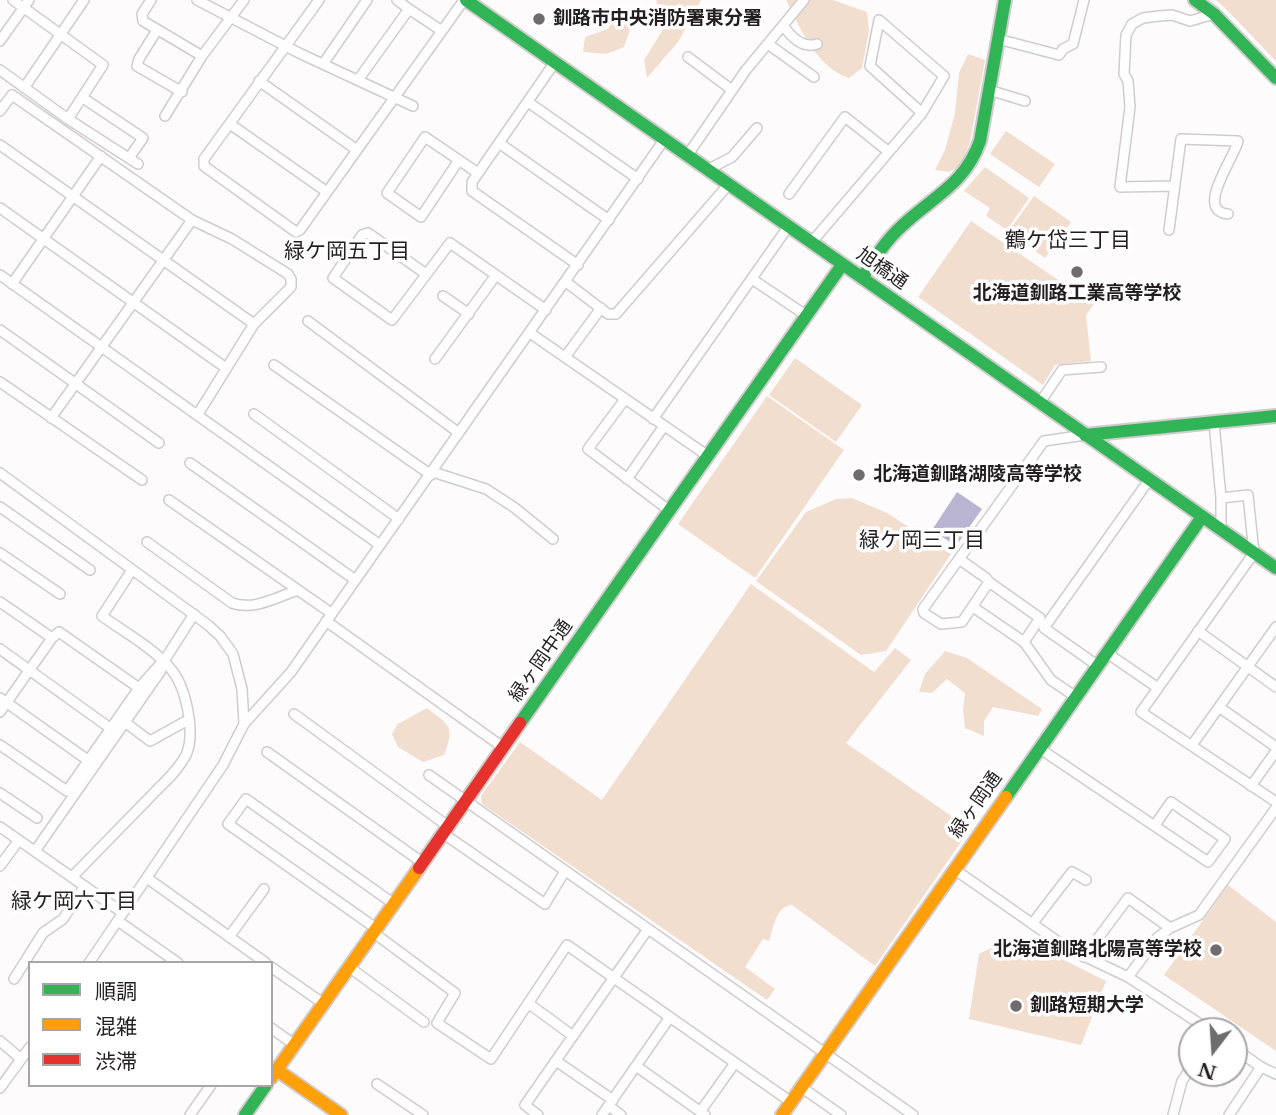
<!DOCTYPE html>
<meta charset="utf-8">
<style>
body{margin:0}
#map{position:relative;width:1276px;height:1115px;overflow:hidden;background:#fdfbfc;font-family:"Libre Baskerville","Noto Sans JP",serif}
canvas{display:block}
.legend{position:absolute;left:28px;top:961px;width:245px;height:126px;box-sizing:border-box;background:#fff;border:2px solid #a7a5a6;margin:0;padding:9px 12px;list-style:none;font-size:21px;color:#241e20}
.legend li{display:flex;align-items:center;gap:14px;height:35px}
.legend b{width:35px;border:2px solid #a7a5a6}
.north{position:absolute;left:1178px;top:1017px;width:70px;height:70px;box-sizing:border-box;background:#fff;border:2px solid #a7a5a6;border-radius:50%;rotate:197deg;font-size:19px;font-weight:700;line-height:28px;text-align:center;color:#241e20}
.north::after{content:'';display:block;margin:auto;width:24px;height:32px;background:#706b6d;clip-path:polygon(50% 0,100% 100%,50% 72%,0 100%)}
</style>
<div id="map">
<canvas width="1276" height="1115"></canvas>
<ul class="legend">
<li><b style="height:9px;background:#30b455"></b>順調</li>
<li><b style="height:9px;background:#ff9f0a"></b>混雑</li>
<li><b style="height:9px;background:#e5322d"></b>渋滞</li>
</ul>
<div class="north">N</div>
</div>
<script>
const ctx = document.querySelector('canvas').getContext('2d');
ctx.lineJoin = 'round';
function fillPath(path, color) { ctx.fillStyle = color; ctx.fill(path, 'evenodd'); }
function trace(path, color, width, dash) { ctx.strokeStyle = color; ctx.lineWidth = width; ctx.lineCap = dash ? 'butt' : 'round'; ctx.setLineDash(dash || []); ctx.stroke(path); }
function label(font, color, halo, rows, align = 'center') {
  ctx.font = font + ' "Libre Baskerville","Noto Sans JP",serif'; ctx.lineWidth = 7; ctx.setLineDash([]); ctx.textBaseline = 'middle'; ctx.strokeStyle = halo; ctx.fillStyle = color; for (const [text, x, y, turn = 0] of rows) {
    ctx.save(); ctx.translate(x, y); ctx.rotate((+turn || 0) * Math.PI / 180); ctx.textAlign = isNaN(turn) ? turn : align; if (halo) ctx.strokeText(text, 0, 0); ctx.fillText(text, 0, 0); ctx.restore();
  }
}
fillPath(new Path2D(`
 M656,0H701L678,42L647,78L644,60L664,28Z
 M786,0H833L867,12L869,31L862,68L849,78C817,68 800,28 786,0Z
 M1216,0H1276V61L1224,7Z
 M621,8L632,24L624,47L606,54L583,52L585,37L608,29Z
 M968,54L985,60L970,142L961,165L949,172L935,170L945,150L955,113L959,73Z
 M1006,131L1055,164L1039,187L990,154Z
 M985,167L1029,198L1007,230L986,216L990,208L964,191Z
 M1034,196L1071,222L1045,258L1008,232Z
 M971,221L1094,304L1086,315L1091,361L1055,365L1043,385L918,297Z
 M795,358L862,405L836,442L769,395Z
 M767,396L844,450L755,578L678,524Z
 M852,498L887,513L951,554L886,651L861,655L756,581L806,512L836,499Z
 M751,584L874,672L895,648L911,660L846,743L970,829L875,966L792,905C775,907 774,927 769,941L763,939L745,967L775,989L767,1000L482,804L481,796L520,742L602,800Z
 M945,651L967,658L1042,709L1038,716L993,707L984,721V736L965,728L963,710L965,693L947,679L932,693L919,692L925,674Z
 M427,708C450,726 455,726 444,755L423,762L398,747L392,734L398,724Z
 M1228,885L1276,922V1051L1164,975Z
 M1007,940L1052,950L1054,955L1106,981L1081,1045L969,1019L979,954Z`), '#f1decf');
fillPath(new Path2D(`
 M957,492L982,509L956,546L932,530Z`), '#bab4d3');
const street = new Path2D(`
 M13,0L103,65L68,119
 M151,0L142,14L143,21L202,56
 M197,0L299,53L413,106
 M319,0L204,159V166L296,232L300,230L464,0
 M409,9L442,31
 M783,25C791,37 802,49 817,44
 M157,30L139,59L137,66L182,92
 M998,39L1059,55L1063,49L1073,44L1084,0
 M0,41L29,0
 M768,44L814,77
 M688,57L732,90
 M555,62L472,182V191L578,265
 M323,64L367,0
 M0,70L68,119L138,164
 M358,80L409,9L397,0
 M259,81L357,150
 M24,88L84,0
 M989,90L1025,101
 M83,98L143,138L129,158
 M528,102L638,179
 M0,111L12,95L192,220L232,239L288,274L291,279V287L254,324L198,414
 M165,116L202,56L244,0
 M230,124L327,192
 M499,143L609,220
 M0,145L254,324
 M687,156L746,70L804,0
 M459,160L421,217L387,193L425,137L478,173
 M707,170L732,157L757,128
 M1174,186L1120,187L1130,107L1128,81L1124,74L1126,35L1132,24L1143,18L1159,16L1172,15L1190,21L1214,14
 M789,194L845,117L889,152
 M0,208L226,368
 M1169,230L1181,139L1238,141C1235,157 1194,211 1228,214
 M811,243L922,113L944,76L879,20L870,66L922,113
 M426,274L368,233L362,235L333,278L392,320L450,243L546,310
 M0,275L380,545
 M752,279L807,316
 M566,282L608,314H616L728,185
 M12,284L101,156
 M443,296L469,314
 M308,321L459,433
 M0,330L159,443
 M530,333L708,456
 M565,357L601,308
 M435,359L496,275
 M274,365L431,475
 M0,382L142,480
 M625,399L588,449L670,511
 M1039,404L1062,370L1101,367
 M254,414L399,519
 M51,418L192,220
 M653,419L788,227
 M1214,422L1221,498V530
 M190,463L354,579
 M433,472L486,489L515,508L553,539
 M0,473L208,625L220,636L233,654L242,689L244,724L223,765L89,963
 M627,479L664,426
 M1221,498L1248,495L1254,553L1141,712L1276,802
 M169,500L298,590
 M0,507L90,570
 M147,542L232,603C254,611 277,597 298,590L331,613
 M0,553L60,594
 M959,559L986,578L989,582
 M0,602L52,638L59,632L139,688
 M973,607L1024,642L1051,680L1076,697
 M326,621L504,748
 M1198,631L1276,687
 M1024,642L1040,618L989,582L962,622L941,624L924,613L923,609L1044,441L1085,435
 M0,649L110,728
 M1107,653L1158,688
 M1098,666L1044,628L1149,480
 M0,698L89,761
 M1219,707L1276,747
 M0,712L52,638
 M294,714L449,827
 M126,723L150,741L188,720
 M244,724L291,672L664,140
 M0,745L67,791L139,688L162,662
 M1192,745L1276,627
 M1039,748L1208,862L1225,839L1171,802L1155,825
 M267,752L423,863
 M429,775L913,1115
 M1251,786L1276,751
 M0,793L37,818
 M0,827L123,913
 M444,834L545,904L565,871
 M35,851L160,672L164,661L194,614
 M0,866L19,840
 M954,869L1067,948L1128,977L1211,1031
 M72,877C98,850 125,823 151,796C163,783 178,771 186,755C196,733 186,686 170,668C152,647 124,632 102,616L132,570
 M147,878L266,963
 M118,921L178,963
 M1032,924L1072,872L1086,880
 M377,929L228,824L246,799L394,904
 M374,933L455,993L437,1023L491,1059L567,945L791,1102
 M229,937L264,889
 M1084,957L1128,898L1170,928
 M271,967L324,1004
 M349,967L424,1022
 M1128,977L1157,938L1170,928L1199,915L1276,808
 M14,979L43,933L63,919L85,886
 M528,1003L573,1036L648,929
 M271,1028L295,1045
 M0,1041L21,1059
 M1234,1048L1261,1067L1276,1074
 M556,1061L613,1100
 M636,1066L670,1017
 M377,1084L423,1115
 M801,1087L841,1115
 M0,1088L30,1047
 M609,1106L621,1115
 M700,1112L735,1063
 M190,1115L211,1085
 M538,1115L525,1105L573,1036
 M602,1115L636,1066L705,1115
 M1173,1115L1182,1081L1192,1066
 M1229,1115L1261,1067`);
const fast = new Path2D(`
 M466,0L1276,568
 M1195,0L1214,14L1276,78
 M862,278C874,259 886,240 903,225C934,196 965,184 980,141L1005,0
 M1085,435L1276,416
 M520,723L842,265
 M1006,797L1202,517
 M245,1115L266,1085`);
const slow = new Path2D(`
 M277,1070L341,1115
 M271,1078L419,868
 M782,1115L1006,797`);
const jam = new Path2D(`
 M419,868L520,723`);
trace(street, '#d0ccce', 12);
trace(fast, '#d0ccce', 16);
trace(slow, '#d0ccce', 16);
trace(jam, '#d0ccce', 16);
trace(street, '#fffeff', 9);
trace(fast, '#30b455', 12);
trace(slow, '#ff9f0a', 12);
trace(jam, '#e5322d', 12);
for (const [x, y, r, color] of [
 [539,19,7,"#706b6d"],
 [1077,272,7,"#706b6d"],
 [859,475,7,"#706b6d"],
 [1216,950,7,"#706b6d"],
 [1016,1006,7,"#706b6d"]
]) { const dot = new Path2D(); dot.arc(x, y, r, 0, 2 * Math.PI); ctx.fillStyle = color; ctx.fill(dot); trace(dot, '#fff', 2.5); }
label('bold 19px', '#241e20', '#fff', [
 ["釧路市中央消防署東分署",553,19],
 ["北海道釧路工業高等学校",1077,294,"center"],
 ["北海道釧路湖陵高等学校",873,475],
 ["北海道釧路北陽高等学校",1202,950,"right"],
 ["釧路短期大学",1030,1006]
], 'left');
label('19px', '#241e20', '#fff', [
 ["旭橋通",882,269,35],
 ["緑ヶ岡中通",541,661,-55],
 ["緑ヶ岡通",976,805,-55]
]);
label('21px', '#241e20', '#fff', [
 ["鶴ケ岱三丁目",1068,241],
 ["緑ケ岡五丁目",347,252],
 ["緑ケ岡三丁目",922,541],
 ["緑ケ岡六丁目",74,902]
]);
</script>
